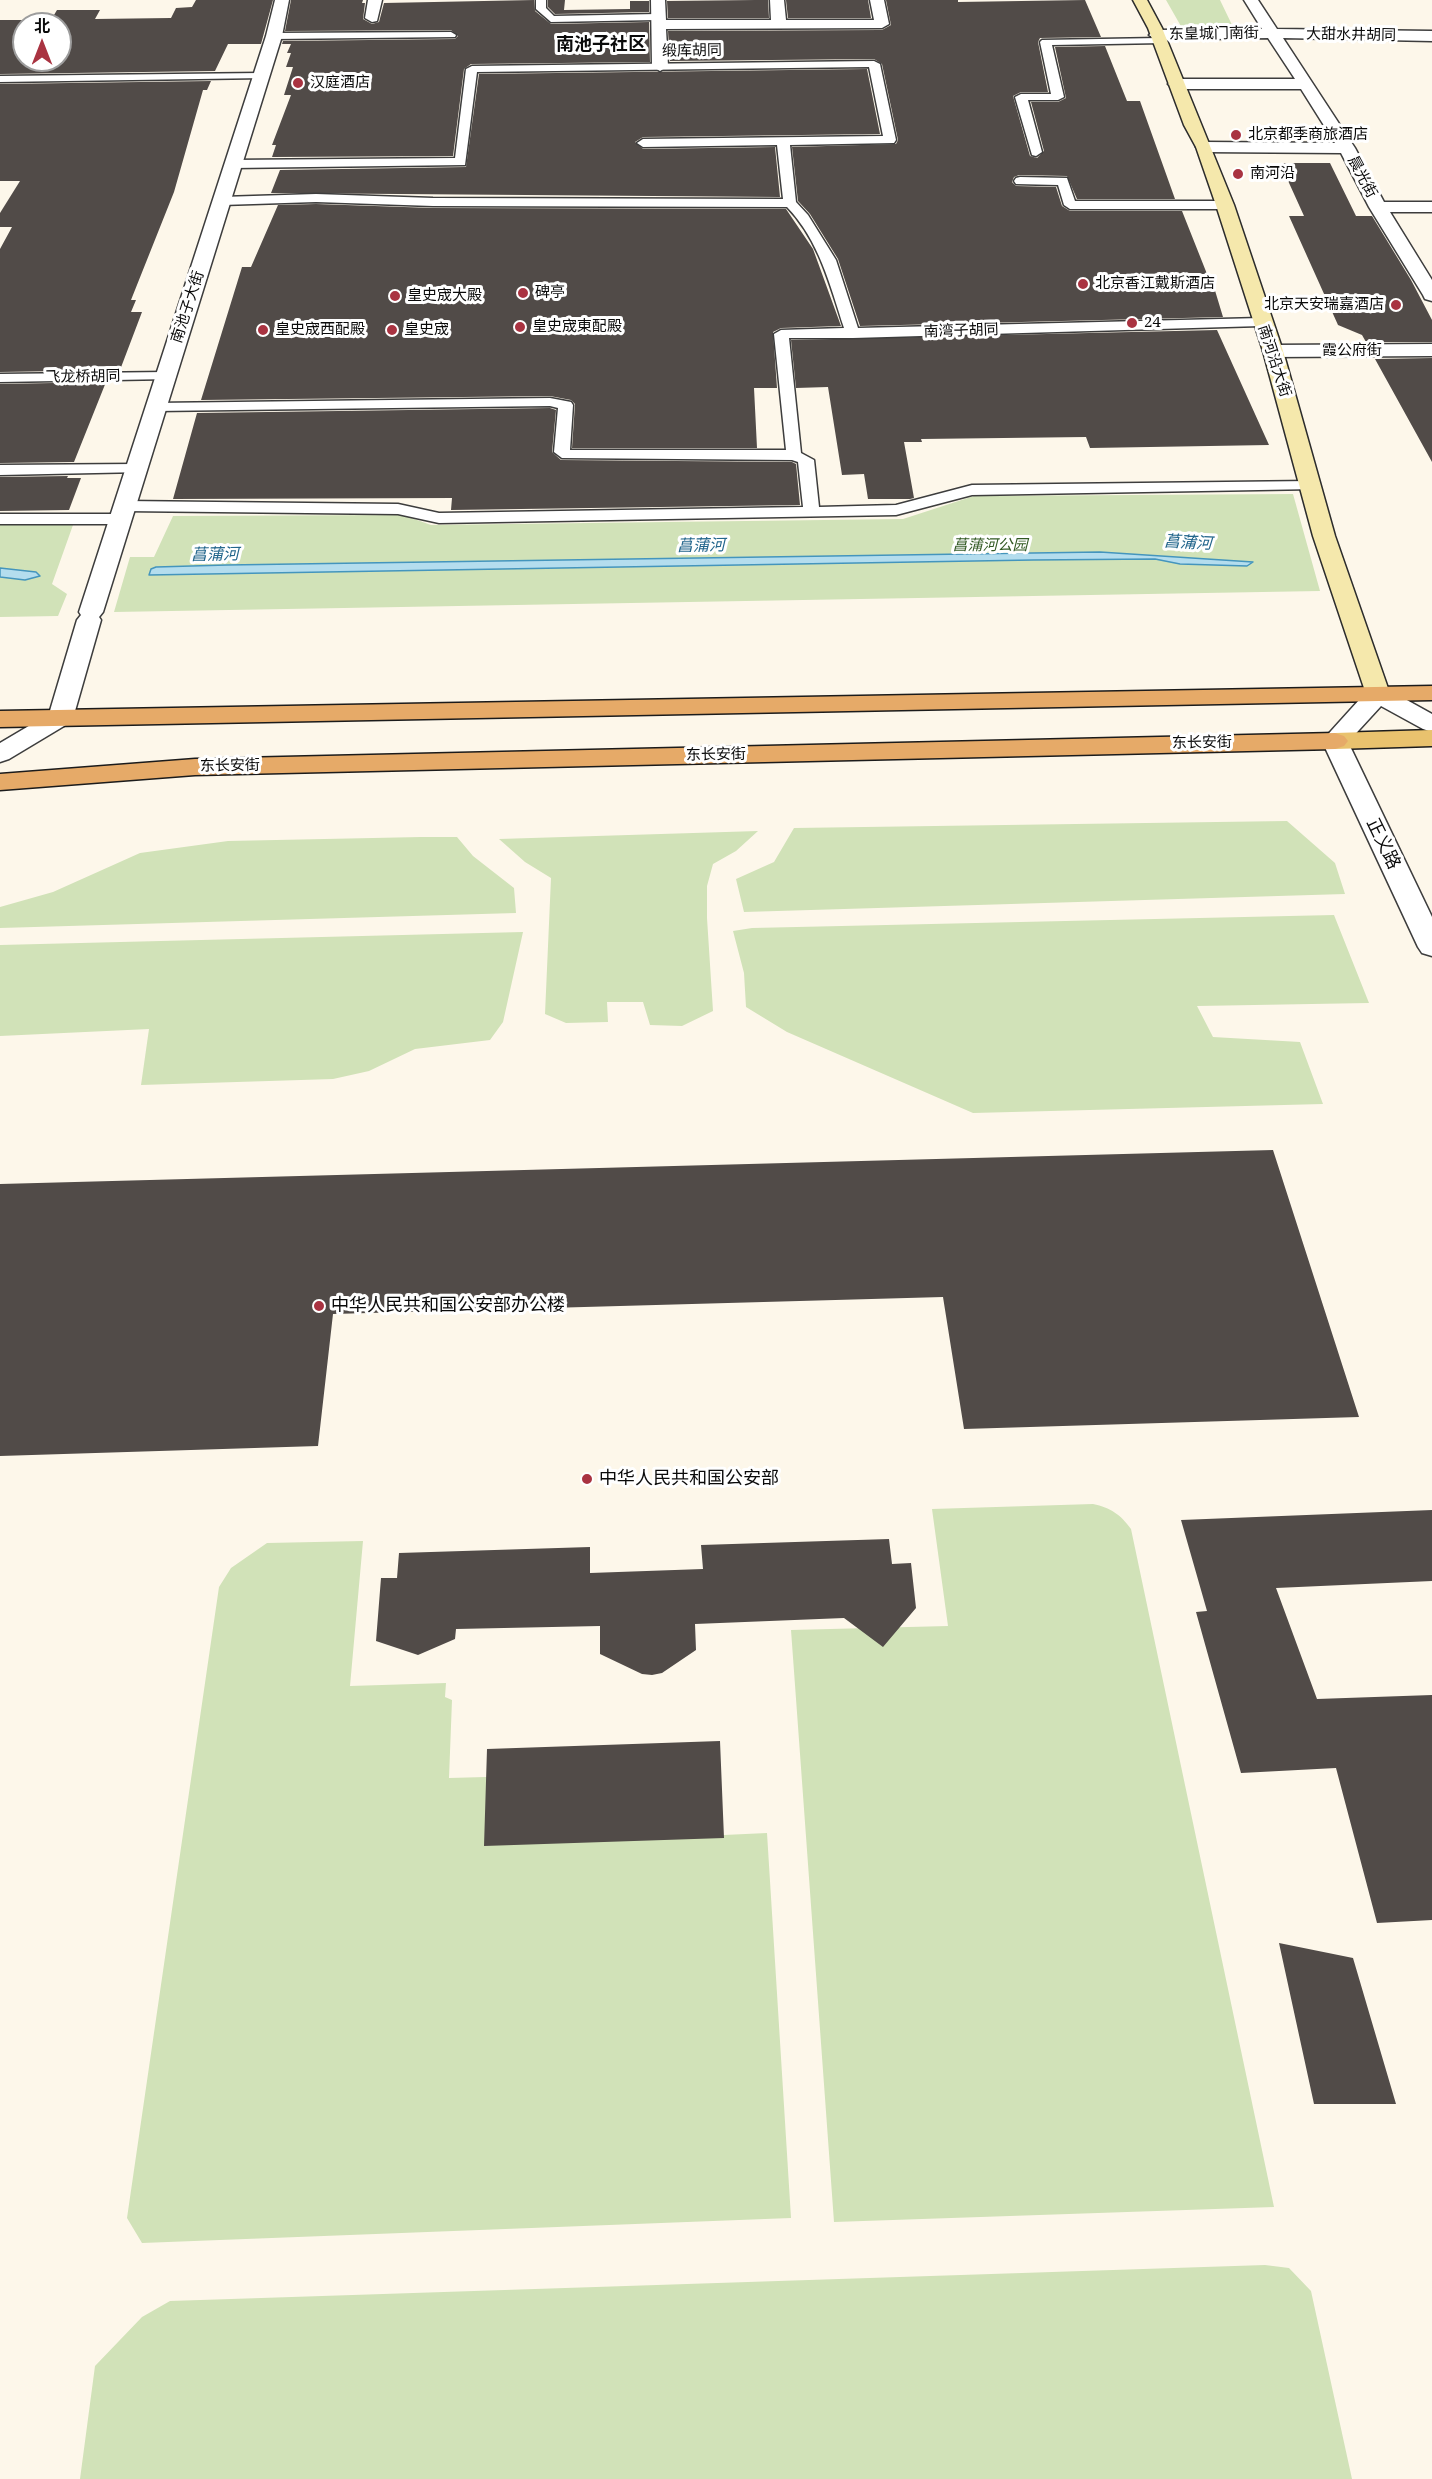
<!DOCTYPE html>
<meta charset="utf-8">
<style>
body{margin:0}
#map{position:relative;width:1432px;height:2479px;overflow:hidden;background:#fdf7ea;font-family:"Noto Serif","Noto Sans SC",serif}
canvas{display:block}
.north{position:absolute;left:12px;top:12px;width:60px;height:60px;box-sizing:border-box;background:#fff;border:2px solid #9d9d9d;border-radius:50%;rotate:0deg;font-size:16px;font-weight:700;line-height:24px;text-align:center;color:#0a0a0a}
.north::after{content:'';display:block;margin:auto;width:21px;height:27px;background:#a93341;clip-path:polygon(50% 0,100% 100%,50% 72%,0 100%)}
</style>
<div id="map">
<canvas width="1432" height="2479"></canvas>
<div class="north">北</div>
</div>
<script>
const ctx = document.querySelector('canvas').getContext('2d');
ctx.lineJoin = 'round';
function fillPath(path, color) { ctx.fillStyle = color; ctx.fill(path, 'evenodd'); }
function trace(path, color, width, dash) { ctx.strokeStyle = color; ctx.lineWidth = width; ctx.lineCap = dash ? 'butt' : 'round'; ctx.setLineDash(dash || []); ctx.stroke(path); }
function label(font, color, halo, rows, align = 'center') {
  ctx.font = font + ' "Noto Serif","Noto Sans SC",serif'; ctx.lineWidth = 6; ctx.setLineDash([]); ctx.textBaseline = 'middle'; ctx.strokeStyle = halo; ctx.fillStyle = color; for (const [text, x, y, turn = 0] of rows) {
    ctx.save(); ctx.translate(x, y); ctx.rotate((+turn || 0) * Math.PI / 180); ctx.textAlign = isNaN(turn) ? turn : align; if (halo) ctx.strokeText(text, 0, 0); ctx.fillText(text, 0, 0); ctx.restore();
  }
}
fillPath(new Path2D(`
 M1166,0H1220L1233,27L1182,28Z
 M1293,494L1320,591L114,612L130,557H154L173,516L403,515L431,525L903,519L974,496Z
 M0,525H73L52,584L67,594L58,616L0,617Z
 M1287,821L1335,863L1345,894L744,912L736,879L774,862L794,828Z
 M758,831L736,851L713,864L707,886V918L713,1011L682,1026L650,1025L643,1002H607L608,1022L566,1023L545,1014L551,878L525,862L499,839Z
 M421,837H457L473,856L514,888L516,913L0,928V907L53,892L140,853L228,841Z
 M1334,915L1369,1003L1197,1006L1213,1037L1300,1042L1323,1104L973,1113L787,1032L746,1007L744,973L733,931L752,928Z
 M523,932L503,1022L490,1040L415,1049L369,1071L333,1079L141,1085L149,1029L0,1036V945Z
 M1093,1504C1111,1508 1120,1514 1131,1529L1274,2207L834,2222L791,1630L948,1626L932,1509Z
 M363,1541L350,1686L446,1683L445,1697L452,1700L449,1778L486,1777L724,1835L767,1833L791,2218L142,2243L127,2218L219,1587L231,1568L267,1543Z
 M1265,2265L1289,2268L1311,2291L1352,2479H80L95,2366L142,2317L170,2301Z`), '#d1e2b8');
const water = new Path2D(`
 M1100,552L1253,562L1247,566L1180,564L1155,559L1033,560L149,575L151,569L156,567L227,565Z
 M0,568L36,572L40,576L25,580L0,577Z`);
fillPath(water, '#b4ddee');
trace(water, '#4495bd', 1.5);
fillPath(new Path2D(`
 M196,0H273L261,44H228L215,71L0,74V20H51L57,10H100L95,19L171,18L176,8L192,7ZM24,24H60V60H24Z
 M291,0H363L362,3H365L363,19L372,24L379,22L384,3L534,0L535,11L551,24L649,22L650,62L471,64L464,69L453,156L272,157L276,145H272L291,95H284L293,67H286L291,53H287L291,44H282L283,41L455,39L458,36L451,30L285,31Z
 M548,0H565L564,10L630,9V1H649V12L555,14L548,7Z
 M755,0H768L769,18H668L667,1Z
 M786,0H868L871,18H788Z
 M886,0H958V2L1085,0L1101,37L1040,38L1038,42L1048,92H1021L1013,96L1030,156L1037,158L1044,151L1031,102H1058L1066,98L1055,47L1105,46L1127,101H1140L1175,199H1077L1067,176L1019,175L1014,177L1012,182L1016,186L1056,187L1062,206L1070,211H1182L1207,274H1210L1223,317L860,326L838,259L810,214L798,201L792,147L896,144L898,140L882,64L874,59L670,61L668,31L882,30L891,25Z
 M867,69L880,134L643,137L635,142L643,149L775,147L780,197L271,193L280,170L466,167L479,74Z
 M211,81L207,90H203L174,192L131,300H136L131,312H142L120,370L0,372V249L12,227H0V213L20,181H0V84Z
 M1280,163H1330L1356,216H1372L1411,280L1432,320V342H1366L1362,335L1338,325L1289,216H1304Z
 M316,204L433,208L786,209L813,249L841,326L781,328L773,332L777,388H754L757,448H572L575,404L571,400L550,396L201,400L242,267H251L278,205Z
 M1217,330L1269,445L1090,448L1086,437L921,439L922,442H904L914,498L910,499H868L864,474L842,475L828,387L796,388L791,340Z
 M1432,358V462L1375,359Z
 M106,382L74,462L0,463V384Z
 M550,408L556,410L552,452L561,460L792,462L796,464L800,505L451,510L452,498L173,499L197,413Z
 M68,476L67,478H81L69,510L0,511V477Z
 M1273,1150L1359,1417L964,1429L943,1297L333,1314L318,1446L0,1456V1184Z
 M1432,1510V1581L1276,1588L1317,1699L1432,1695V1920L1377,1923L1336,1768L1241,1773L1196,1612L1207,1611L1181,1520Z
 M889,1539L892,1564L911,1563L916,1608L883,1647L844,1618L695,1624L696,1650L662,1673L652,1675L642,1674L600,1654V1626L456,1629L455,1639L418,1655L376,1641L381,1578H397L399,1553L590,1547V1573L703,1569L701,1545Z
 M720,1741L724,1838L484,1846L487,1749Z
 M1279,1943L1353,1958L1396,2104H1314Z`), '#514b48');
const service = new Path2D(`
 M536,0H546V8L554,16L657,14L662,17L657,20L551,22L536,9Z
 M451,32L456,35L455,37L274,39L269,36L274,33Z
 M1159,38L1165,41L1163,43L1052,45L1064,97L1058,100H1028L1042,152L1036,156L1032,155L1015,97L1021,94H1051L1040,42L1042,40Z
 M874,61L880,64L896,140L894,143L790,145L796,202L808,215L836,260L858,328L1261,318L1268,322L1261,326L853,338H789L801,453L814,460L819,507L896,505L972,485L1310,481L1318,486L1316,489L972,495L896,515L439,523L398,514L125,511L117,506L125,501L398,504L439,513L803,507L798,462L792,460L562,458L554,452L558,408L550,406L156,411L149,407L156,403L550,398L571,402L573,405L570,450H786L774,334L781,330L844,328C830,285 819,240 787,207L433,206L316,202L222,205L216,201L222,197L316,194L433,198L783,199L777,145L643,147L637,143L643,139L883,136L869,67L477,72L465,165L233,168L227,164L233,160L455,158L466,69L472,66Z
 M261,73L265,74V78L0,82V76Z
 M1020,177L1067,178L1075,201H1225L1231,205L1225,209H1070L1064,205L1058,185L1016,184L1014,181L1016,178Z
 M166,372L171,373L173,376L171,379L0,382V374Z
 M137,464L145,469L143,472L0,475V465Z
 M0,514H121L129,519L121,524H0Z`);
const minor = new Path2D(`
 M368,0H382L377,21L372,22L365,18Z
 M651,0H665L666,20H771L770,0H784L786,20H874L870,0H884L889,24L882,28L666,29L668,66L660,71L652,66Z
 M1244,0H1258L1277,29L1432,31V41L1283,38L1355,148L1384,202H1432V212H1390L1432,280V301L1425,299L1423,295L1369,207L1341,153L1204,152L1196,147L1204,142L1335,143L1301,89H1176L1168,84L1176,79H1295L1268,38L1157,40L1149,35L1157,30L1262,29Z
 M1432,344V356L1273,357L1266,355L1263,351L1266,347L1273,345Z`);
const tertiary = new Path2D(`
 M275,0H289L282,36L103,612L99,617L101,620L73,718L69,723L9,759L0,762V743L49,714L77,620L81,615L79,612L266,36Z
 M1378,687L1387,689L1432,714V732L1423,729L1381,706L1348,742L1432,917V956L1422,953L1418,947L1322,741L1369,689Z`);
const secondary = new Path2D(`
 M1133,0H1147L1162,28L1234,205L1283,351L1335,536L1390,694L1387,699L1378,701L1369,699L1366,694L1313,536L1263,351L1216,205L1196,147L1184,125L1148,28Z`);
const primary = new Path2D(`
 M1432,730V746L1335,749L1326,746L1322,741L1326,736L1335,733Z`);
const trunk = new Path2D(`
 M1432,686V700L0,727V711Z
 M1335,733L1344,736L1348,741L1344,746L1335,749L195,775L0,790V774L195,759Z`);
trace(service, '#3d3d3d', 3);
trace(minor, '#3d3d3d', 3);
trace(tertiary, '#3d3d3d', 3);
trace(secondary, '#2c2c2c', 3);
trace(primary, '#1b1b1b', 3);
trace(trunk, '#1b1b1b', 3);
fillPath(service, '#fff');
fillPath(minor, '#fff');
fillPath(tertiary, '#fff');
fillPath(secondary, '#f5e8ac');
fillPath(primary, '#e9c26e');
fillPath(trunk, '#e6aa68');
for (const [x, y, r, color] of [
 [298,83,6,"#a93341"],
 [1236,135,6,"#a93341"],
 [1238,174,6,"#a93341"],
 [1083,284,6,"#a93341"],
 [523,293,6,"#a93341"],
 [395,296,6,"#a93341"],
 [1396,305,6,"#a93341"],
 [1132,323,6,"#a93341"],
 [520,327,6,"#a93341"],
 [263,330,6,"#a93341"],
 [392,330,6,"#a93341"],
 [319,1306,6,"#a93341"],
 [587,1479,6,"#a93341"]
]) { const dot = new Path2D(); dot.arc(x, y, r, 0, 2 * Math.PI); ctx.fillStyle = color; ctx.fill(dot); trace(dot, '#fff', 2); }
label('15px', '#0a0a0a', '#fff', [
 ["东皇城门南街",1214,34,-1],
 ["大甜水井胡同",1351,35,1],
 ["缎库胡同",692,51,-1],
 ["晨光街",1362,177,62],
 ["南池子大街",188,307,-72],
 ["南湾子胡同",961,331,-2],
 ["霞公府街",1352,351],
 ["南河沿大街",1274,361,72],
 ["飞龙桥胡同",83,377,-1],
 ["东长安街",1202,743,-1],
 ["东长安街",716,755,-1],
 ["东长安街",230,766,-1]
]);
label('15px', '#0a0a0a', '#fff', [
 ["汉庭酒店",310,83],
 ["北京都季商旅酒店",1248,135],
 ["南河沿",1250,174],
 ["北京香江戴斯酒店",1095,284],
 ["碑亭",535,293],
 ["皇史宬大殿",407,296],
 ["北京天安瑞嘉酒店",1384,305,"right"],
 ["24",1144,323],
 ["皇史宬東配殿",532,327],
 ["皇史宬西配殿",275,330],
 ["皇史宬",404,330]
], 'left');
label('italic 15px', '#325923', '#fff', [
 ["菖蒲河公园",990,546]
]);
label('italic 16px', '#23668c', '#fff', [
 ["菖蒲河",1188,543,3],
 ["菖蒲河",701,546,-1],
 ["菖蒲河",215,555,-1]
]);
label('bold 18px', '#0a0a0a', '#fff', [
 ["南池子社区",601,45]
]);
label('18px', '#0a0a0a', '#fff', [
 ["正义路",1383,844,64]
]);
label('18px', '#0a0a0a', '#fff', [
 ["中华人民共和国公安部办公楼",331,1306],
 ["中华人民共和国公安部",599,1479]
], 'left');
</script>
